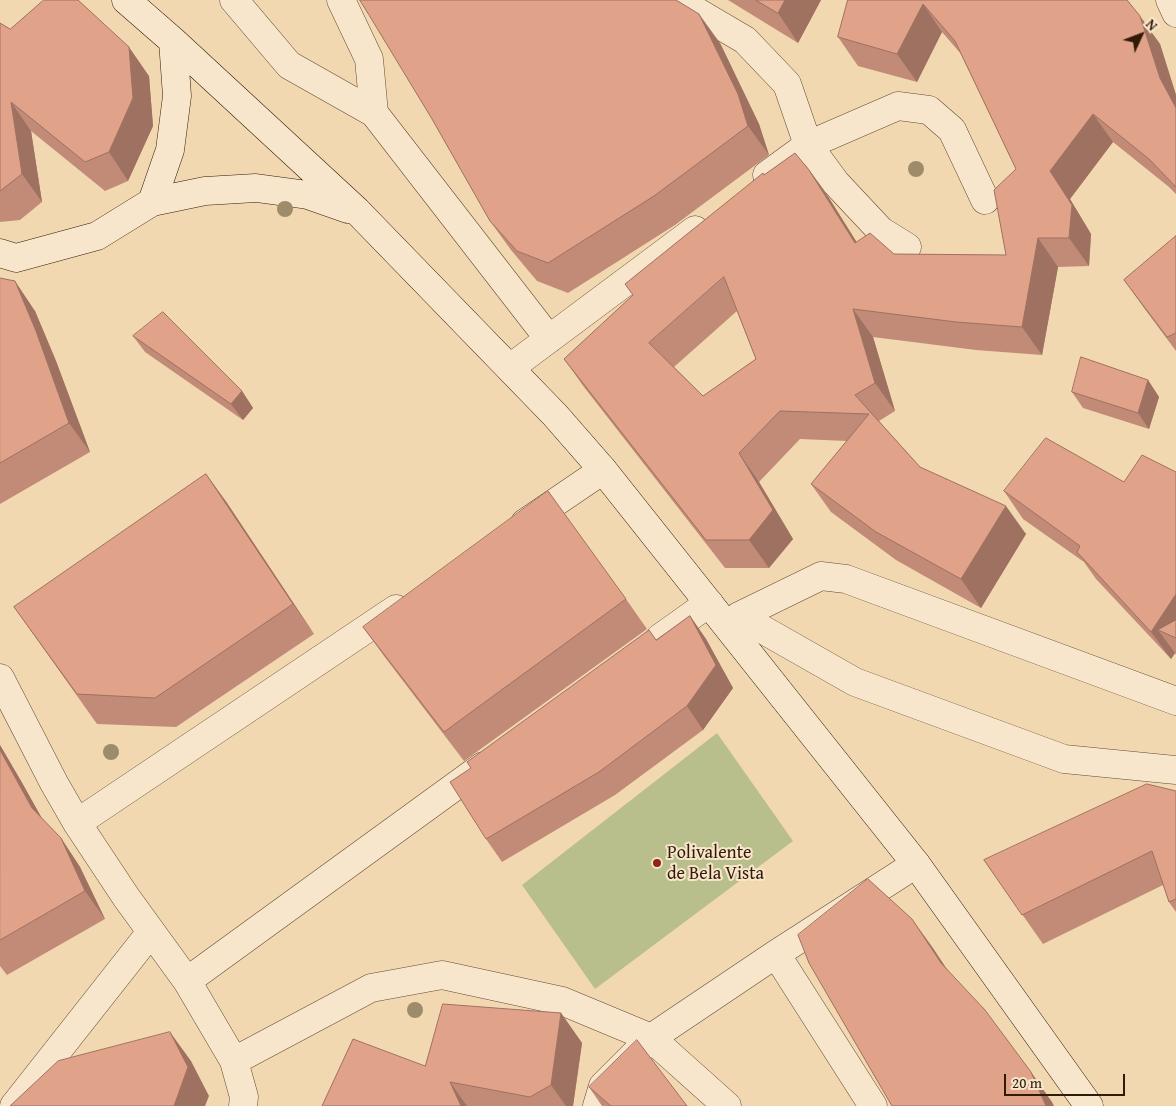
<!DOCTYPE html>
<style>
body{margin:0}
#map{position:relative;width:1176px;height:1106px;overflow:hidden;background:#f2d8b1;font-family:"Gentium Book Plus",serif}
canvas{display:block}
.north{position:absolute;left:1116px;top:10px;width:50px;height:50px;-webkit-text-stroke:4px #f7e6cc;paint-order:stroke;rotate:47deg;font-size:14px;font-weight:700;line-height:20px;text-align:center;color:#321b06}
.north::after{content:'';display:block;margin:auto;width:18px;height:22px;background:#321b06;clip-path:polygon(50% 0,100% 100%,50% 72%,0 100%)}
.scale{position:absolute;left:1004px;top:1074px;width:121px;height:22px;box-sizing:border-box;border:2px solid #321b06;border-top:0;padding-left:6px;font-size:15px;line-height:18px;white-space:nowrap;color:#321b06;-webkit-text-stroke:4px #f7e6cc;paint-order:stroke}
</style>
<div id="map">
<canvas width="1176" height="1106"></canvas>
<div class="north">N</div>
<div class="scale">20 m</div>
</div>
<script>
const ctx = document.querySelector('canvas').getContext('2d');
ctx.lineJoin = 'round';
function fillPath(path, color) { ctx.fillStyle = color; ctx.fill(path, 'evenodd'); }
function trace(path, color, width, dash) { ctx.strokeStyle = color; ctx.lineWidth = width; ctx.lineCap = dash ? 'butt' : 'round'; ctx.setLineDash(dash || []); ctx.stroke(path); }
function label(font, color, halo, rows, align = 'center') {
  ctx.font = font + ' "Gentium Book Plus",serif'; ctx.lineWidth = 4; ctx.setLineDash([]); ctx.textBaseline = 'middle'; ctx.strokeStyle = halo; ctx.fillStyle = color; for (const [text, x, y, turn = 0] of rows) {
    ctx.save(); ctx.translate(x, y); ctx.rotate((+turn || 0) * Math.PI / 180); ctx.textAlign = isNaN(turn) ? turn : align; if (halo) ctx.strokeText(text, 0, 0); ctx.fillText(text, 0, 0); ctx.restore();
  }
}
fillPath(new Path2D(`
 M717,733L793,841L595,989L522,885Z`), '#b9bf8c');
const street = new Path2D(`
 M234,0L289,65L374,113L549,339
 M341,0L369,59L374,113
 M677,0L745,40L787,84L808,145L767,175
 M1170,0L1176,13
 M907,247L881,231L836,183L808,145L898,106L929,110L952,130L985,200
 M510,368L695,230
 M525,523L603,470
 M739,616L855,682L1064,759L1176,770
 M728,626L739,616L821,576L846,579L1176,701
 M660,638L709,603
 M0,678L54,783L77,823L126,897L187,981L234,1061L244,1097L243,1106
 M77,823L396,609
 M776,954L873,1106
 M187,981L483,766
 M234,1061L371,988L442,975L562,1001L651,1038L727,1106
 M14,1106L151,932
 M597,1106L603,1086L651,1038L776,954L916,864`);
const secondary = new Path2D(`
 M126,0L173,41L357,211L555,415L603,470L916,864L1089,1106
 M152,202L170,150L177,96L173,41
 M0,253L16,258L97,236L152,202L205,191L256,188L308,195L348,209`);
trace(street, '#624a31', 29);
trace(secondary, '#321b06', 29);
trace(street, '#f7e6cc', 28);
trace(secondary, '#f7e6cc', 28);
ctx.fillStyle = '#9e8b69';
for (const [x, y] of [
 [916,169],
 [285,209],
 [111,752],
 [415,1010]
]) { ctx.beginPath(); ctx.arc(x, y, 8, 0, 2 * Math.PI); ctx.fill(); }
fillPath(new Path2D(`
 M728,0H821L798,43Z
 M848,0H1127L1160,44L1176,95V194L1169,187L1113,142L1070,199L1091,234L1089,266L1058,267L1042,355L976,350L873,337L895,411L879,421L920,467L1026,534L981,608L896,560L831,512L811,484L847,441L800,439L759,482L793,539L769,568H725L584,387L564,359L765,174L809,170L829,198L856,242L894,254L1006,255L1016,169L961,54L942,32L917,82L858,66L838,37ZM737,311L756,359L703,396L674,367Z
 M0,23L10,29L149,76L153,126L128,181L105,191L31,131L42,202L20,220L0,222Z
 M720,43L759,124L769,155L675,225L568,293L537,281L511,250L490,221L432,119Z
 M1176,236V351L1144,308L1124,280Z
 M0,278L35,311L56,361L90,452L0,504Z
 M133,336L242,391L253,408L243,420L145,352Z
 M1148,380L1159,397L1149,429L1083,408L1072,392Z
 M1176,472V655L1175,653L1171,659L1096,579L1084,562L1023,519L1004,491L1124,482Z
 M206,474L227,503L314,634L176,727L97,724L14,607Z
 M626,599L647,629L464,761L384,656L363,627Z
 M690,616L706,639L733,688L703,730L615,795L502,862L486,839L470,768Z
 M0,745L21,781L42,819L61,838L80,867L105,919L7,975L0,966Z
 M1176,791V912L1169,902L1163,885L1043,944L984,860Z
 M561,1013L582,1043L573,1106H322Z
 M589,1087L687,1106H602Z`), '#c28b77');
fillPath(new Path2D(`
 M785,0H821L798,43L778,13Z
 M923,4L942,32L917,82L897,54Z
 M699,14L720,43L759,124L769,155L748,126Z
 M1140,16L1160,44L1176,95V108L1160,78Z
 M129,47L149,76L153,126L128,181L109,152Z
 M11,102L31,131L42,202L22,174Z
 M1093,114L1113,142L1070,199L1091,234L1089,266L1069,238L1050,171Z
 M809,170L829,198L875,271L855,243Z
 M1038,238L1058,267L1042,355L1022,327Z
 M15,281L35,311L56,361L90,452L69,423Z
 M853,309L873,337L895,411L875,383Z
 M1148,380L1159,397L1149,429L1138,413Z
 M242,391L253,408L243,420L231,404Z
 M739,453L759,482L793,539L769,568L749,540Z
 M206,474L227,503L314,634L293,604Z
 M1006,506L1026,534L981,608L961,579Z
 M1176,594V638L1158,630L1175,653L1171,659L1151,632Z
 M690,616L706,639L733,688L703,730L687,706Z
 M0,745L21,781L52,836L32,808L0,750Z
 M61,838L80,867L105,919L85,891Z
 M912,919L933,948L962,992L941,963Z
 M561,1013L582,1043L573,1106H566L551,1085Z
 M170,1032L191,1061L209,1096L205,1106H174Z
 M1031,1072L1052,1102L1054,1106H1046Z
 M450,1082L467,1106H461Z`), '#9e7161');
const building = new Path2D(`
 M44,0H78L129,47L133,98L109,152L85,162L11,102L22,174L0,191V23L10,29Z
 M360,0H676L699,14L738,94L748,126L654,196L548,263L517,251L490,221L432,119L369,15Z
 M756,0H785L778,13Z
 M848,0H1127L1140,16L1160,78L1176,108V187L1149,159L1093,114L1050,171L1072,205L1069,238H1038L1022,327L956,322L853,309L875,383L855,395L920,467L1006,506L961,579L876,532L811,484L869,414L780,411L739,453L773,510L749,540H706L564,359L633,295L625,284L763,173L764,175L795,153L809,170L855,243L870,233L894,254L1006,255L994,190L1016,169L955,41L923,4L897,54L838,37ZM724,277L756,359L703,396L649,343Z
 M1176,236V333L1167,337L1124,280Z
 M0,278L15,281L36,331L69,423L0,463Z
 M163,312L242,391L231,404L133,336Z
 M1081,357L1148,380L1138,413L1072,392Z
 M1046,438L1124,482L1142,455L1176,472V594L1151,632L1077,552L1080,546L1004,491Z
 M206,474L293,604L155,698L77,694L14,607Z
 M548,491L626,599L444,732L363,627Z
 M690,616L716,665L687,706L599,772L486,839L450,782L471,768L467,762L649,630L656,640Z
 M1176,620V638L1158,630Z
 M0,750L32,808L61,838L85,891L0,940Z
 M1147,784L1176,791V899L1169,902L1152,851L1022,915L984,860Z
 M868,879L912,919L941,963L985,1010L1031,1072L1046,1106H892L809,963L798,935Z
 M443,1004L561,1013L551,1085L530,1097L450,1082L461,1106H322L353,1039L425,1066Z
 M170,1032L188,1067L174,1106H10L58,1061Z
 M637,1040L687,1106H611L589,1087Z`);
fillPath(building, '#e1a28a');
trace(building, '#9e7161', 1);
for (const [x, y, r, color] of [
 [657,863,5,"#8f2418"]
]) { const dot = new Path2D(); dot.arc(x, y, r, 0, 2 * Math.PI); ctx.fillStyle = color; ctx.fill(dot); trace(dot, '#f7e6cc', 2); }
label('18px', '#321b06', '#f7e6cc', [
 ["Polivalente",667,853],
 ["de Bela Vista",667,874]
], 'left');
</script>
